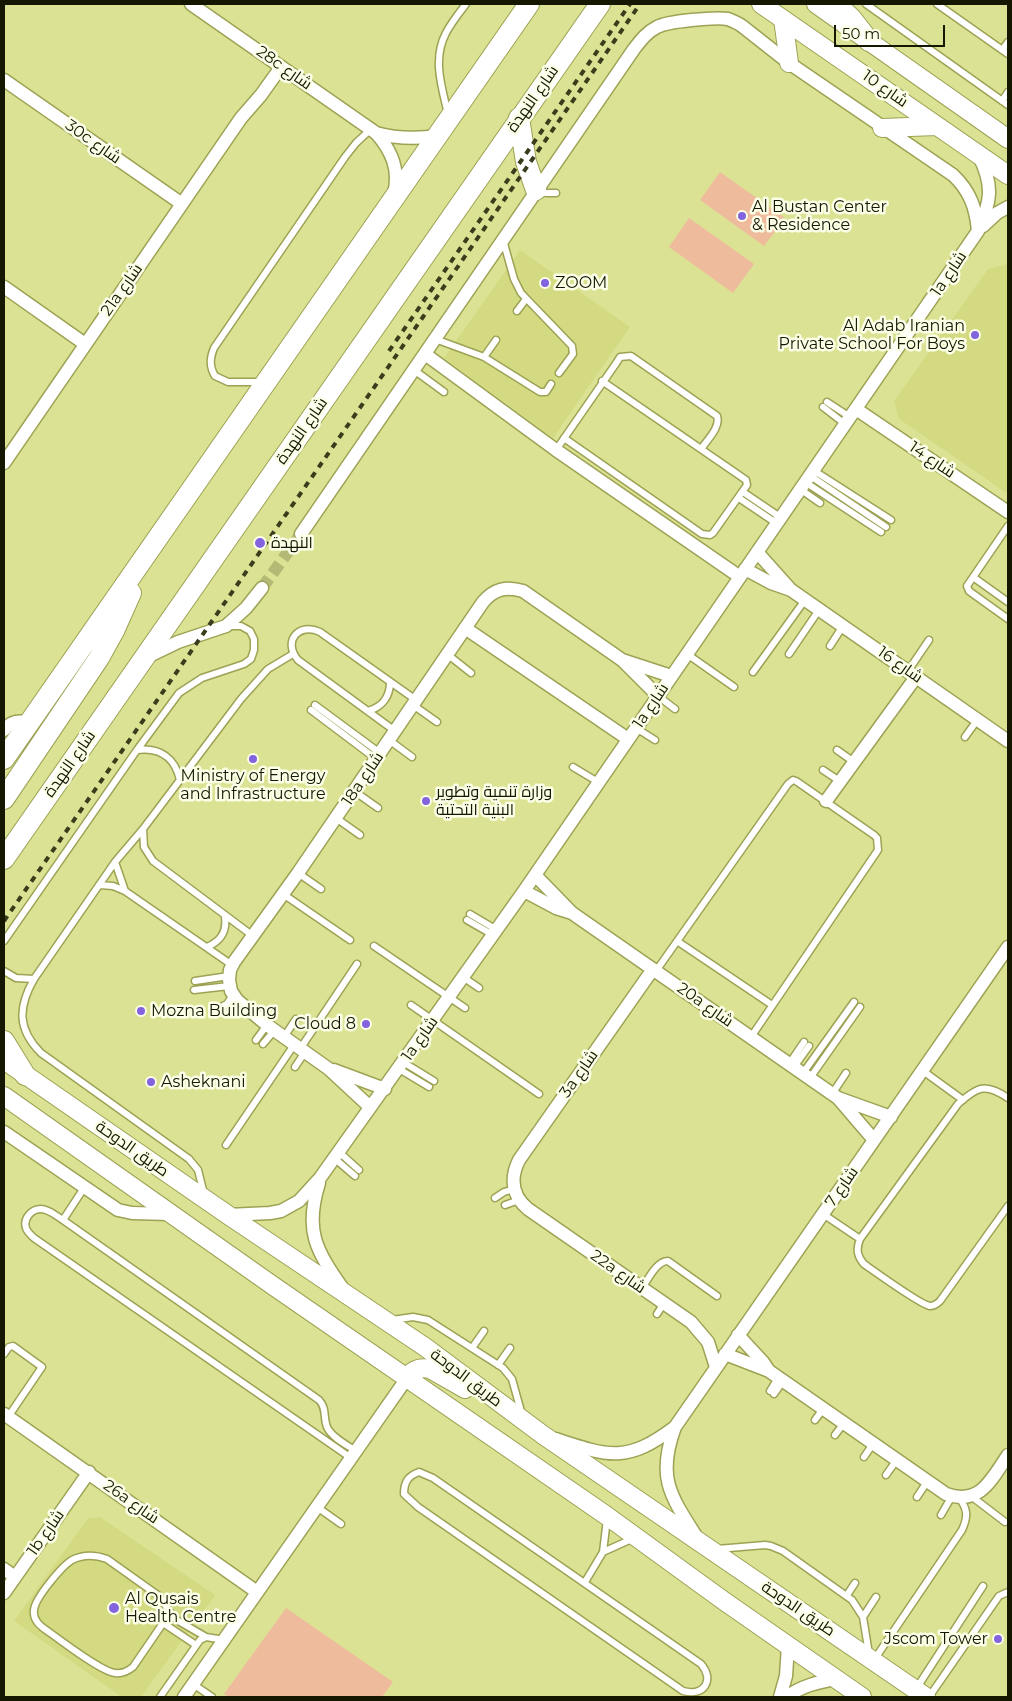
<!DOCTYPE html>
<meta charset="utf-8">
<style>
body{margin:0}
#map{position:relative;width:1012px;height:1701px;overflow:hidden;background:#dce293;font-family:Montserrat,sans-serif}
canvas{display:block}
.frame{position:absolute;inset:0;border:5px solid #161700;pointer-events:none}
.scale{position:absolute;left:834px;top:25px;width:111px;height:22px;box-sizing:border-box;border:2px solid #161700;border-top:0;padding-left:6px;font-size:15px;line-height:18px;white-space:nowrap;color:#161700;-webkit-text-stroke:4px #fcffe7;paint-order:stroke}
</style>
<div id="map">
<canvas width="1012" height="1701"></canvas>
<div class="frame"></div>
<div class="scale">50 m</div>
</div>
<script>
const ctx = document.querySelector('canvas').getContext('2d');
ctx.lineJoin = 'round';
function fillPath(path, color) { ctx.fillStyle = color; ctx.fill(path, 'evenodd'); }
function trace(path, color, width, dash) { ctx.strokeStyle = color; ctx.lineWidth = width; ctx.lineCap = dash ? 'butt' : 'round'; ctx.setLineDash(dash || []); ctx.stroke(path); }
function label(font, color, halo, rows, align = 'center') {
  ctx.font = font + ' Montserrat,Cairo,sans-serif'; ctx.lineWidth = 5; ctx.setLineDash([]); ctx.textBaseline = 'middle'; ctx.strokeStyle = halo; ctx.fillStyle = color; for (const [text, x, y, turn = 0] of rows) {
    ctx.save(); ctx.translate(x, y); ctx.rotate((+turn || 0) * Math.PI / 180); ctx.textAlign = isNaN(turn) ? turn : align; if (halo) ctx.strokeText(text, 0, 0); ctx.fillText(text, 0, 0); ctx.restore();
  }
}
fillPath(new Path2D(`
 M520,250L630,327L553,438L444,358Z
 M1008,264V494L899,419L894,401L988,269Z
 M100,1517L215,1595L141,1697H122L14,1621L88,1518Z`), '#d4da82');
fillPath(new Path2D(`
 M720,172L785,218L764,246L700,200Z
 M689,218L754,264L733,293L669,247Z
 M286,1608L393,1682L382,1697H228L224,1694Z`), '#eebb9c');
trace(new Path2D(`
 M262,588L301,534`), '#b4b976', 12, [12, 6]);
const lane = new Path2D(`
 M866,4L1008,105
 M937,4L1008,54
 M1002,50L1008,42
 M1002,101L1008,92
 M448,114C442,88 432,59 446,33C451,23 459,13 466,4
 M538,191L546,193H556
 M503,240L514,279L521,293L572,346L573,354L559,373
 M517,311L526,299
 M435,339L484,357L540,392H546L551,384
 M484,357L496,340
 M414,370L444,392
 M260,382H228L215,376C209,366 210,358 214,348L345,157L356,143L371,129
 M827,402L850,417
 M823,407L845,424
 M564,438L702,534L710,535L713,533L747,485L746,480L602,381
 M556,450L617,362L620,357L631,356L717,416C721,427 707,440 701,449
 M813,470L891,520
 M809,475L886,527
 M805,482L881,532
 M800,489L820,503
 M743,492L780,517
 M739,498L776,523
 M1008,526L967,586L969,591L1008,619
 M973,577L1008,602
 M830,646L843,626
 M447,654L471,673
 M687,654L734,687
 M789,654L819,610
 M908,671L929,640
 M753,672L805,600
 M658,696L675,709
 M315,705L380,753
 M413,705L437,722
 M311,710L376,759
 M368,711C382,707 390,697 390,682
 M636,728L655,740
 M395,731L298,660C282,641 299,622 320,632L416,700
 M965,737L978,719
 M389,740L412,757
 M137,750C160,747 175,758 180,780
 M837,750L854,762
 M573,767L598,782
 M823,770L841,782
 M354,791L378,808
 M336,818L360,835
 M143,829L144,847L153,861L253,936
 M115,862L125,891
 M298,873L321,889
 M99,885L113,886L125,891L232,965
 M283,894L350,940
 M470,914L497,930
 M467,920L493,935
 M4,941L137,750L179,693L202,678L244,664L251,659L254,650V639L250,631L241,626H227
 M677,941L772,1005
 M374,946L465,1008
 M207,947C221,941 227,932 225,917
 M4,971L16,978L34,979
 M656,971L788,784L793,780L796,781L874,835L877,838L878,850L751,1037
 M463,977L479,988
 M195,981L229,976
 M194,990L229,986
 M411,1005L539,1094
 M219,1008L227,1004L233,995
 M284,1037L296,1019
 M256,1040L267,1025
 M263,1044L274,1031
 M300,1049L357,964
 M403,1062L434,1081
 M789,1064L804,1042
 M295,1067L305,1052
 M794,1067L809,1046
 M399,1069L429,1087
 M923,1071L963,1100
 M803,1073L854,1002
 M810,1078L860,1007
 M832,1094L846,1073
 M1008,1098C986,1083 978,1086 958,1104L860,1239C856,1249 857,1256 864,1264C874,1271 921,1305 930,1306C934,1306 937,1304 940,1301L1008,1206
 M226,1145L294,1045
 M339,1152L359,1170
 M334,1158L355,1176
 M204,1194L198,1170L189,1159L41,1053C17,1029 18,1007 34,979L115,862L143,829L241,699L268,669L293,654
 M495,1198L504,1192L514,1189
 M505,1205L519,1200
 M823,1214L860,1239
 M63,1220L84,1188
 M642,1288C648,1280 656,1261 668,1261L717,1296
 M657,1314L664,1303
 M392,1320L413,1317L428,1320L503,1368L512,1379L522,1415
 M472,1348L484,1331
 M4,1354L9,1347L13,1346L42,1367L8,1417
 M498,1365L510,1348
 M770,1391L778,1378
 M774,1394L783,1381
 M815,1420L823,1409
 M835,1435L844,1423
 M864,1457L873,1444
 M351,1458L34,1238C31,1235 27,1232 26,1228C23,1219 31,1209 41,1209C49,1209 56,1216 63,1220L319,1400C327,1408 323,1417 327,1427C331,1437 347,1445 356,1451
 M419,1472L433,1478L701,1664C715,1680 704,1697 683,1691L418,1507L404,1494C404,1482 408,1476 419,1472Z
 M886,1475L896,1461
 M971,1496L1005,1522
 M917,1497L927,1482
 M317,1507L341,1524
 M941,1515L952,1496
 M717,1549L765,1545L771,1546L783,1551L852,1600L863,1617L869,1654
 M603,1552L634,1538
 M585,1582L603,1552L607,1519
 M847,1595L855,1583
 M170,1613L133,1667C128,1671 122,1674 115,1673C101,1672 56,1637 42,1627C37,1623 33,1617 34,1610C35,1598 62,1566 72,1560C84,1554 96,1555 107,1559L159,1596L175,1619L206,1637
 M863,1617L876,1597
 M163,1623L196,1645
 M874,1660L962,1530C968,1517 968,1509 959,1498
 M193,1684L212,1697
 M916,1689L983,1586
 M160,1697L200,1640L206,1637L224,1640
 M929,1697L999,1596L1008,1592`);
const street = new Path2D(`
 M191,4L376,133C392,151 400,170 394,194
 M4,80L182,204
 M376,133C397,139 416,139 438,136
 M983,226L997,213L1008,207
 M4,287L85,344
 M425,354L556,450L740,577
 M856,409L1008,512
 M4,463L241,118L261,95L281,67
 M301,534L634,49C641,40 647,32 657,27C668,21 715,17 728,19C733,21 738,23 742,26L789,63L953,175C970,191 976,208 978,231
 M757,552L791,590L1008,741
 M745,569L771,583L791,590
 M465,628L628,739
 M149,656L178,642L226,626L246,608L262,588
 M622,660L671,676
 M4,730C11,721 19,720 29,723
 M826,801L916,677
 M535,875L572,913L838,1098L874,1140
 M524,891L556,908L572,913
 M653,969L519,1160C510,1178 512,1196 528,1209L691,1322L708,1342L716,1367
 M334,1070L385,1089
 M838,1098L891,1117
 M370,1107L329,1069L267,1025L237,1000L231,991L229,980L230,970L234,962L298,873L483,602C494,589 506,586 523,591L622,660L658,696
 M4,1132L118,1210L132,1213L170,1214
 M319,1183C304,1231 316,1250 343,1289
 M228,1215L270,1213L281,1211L299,1201L320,1178L524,891L978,231C991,202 994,186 979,156
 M738,1335L763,1362L769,1371
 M725,1354L769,1371L946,1494C980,1506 991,1480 1008,1455
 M4,1414L257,1592
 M556,1439C610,1457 627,1463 675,1427
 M696,1536C669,1494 657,1476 675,1427L1008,947
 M4,1569L15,1577
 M4,1593L89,1472
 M184,1697L407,1378
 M780,1697L786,1676L788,1646
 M787,1697C801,1686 818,1682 836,1679`);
const secondary = new Path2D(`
 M761,4L1008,175
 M816,4L1008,139
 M783,19L789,63
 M882,128L937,126
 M4,1060L228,1215L425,1347L543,1435L926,1697
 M4,1096L272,1285L607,1516L724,1601L862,1697
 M407,1378C413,1369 420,1367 430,1369L465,1389`);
const primary = new Path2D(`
 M836,4L851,18L869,41
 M519,118L526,162L536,190
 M4,759L529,4
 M4,799L99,658L114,631L131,593
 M4,859L600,4
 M4,1041L25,1075`);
trace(lane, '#9da254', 9);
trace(street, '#9da254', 15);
trace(secondary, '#9da254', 20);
trace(primary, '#9da254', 22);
trace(lane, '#fff', 6);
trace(street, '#fff', 12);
trace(secondary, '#fff', 18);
trace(primary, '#fff', 20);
trace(new Path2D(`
 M389,351L630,4
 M4,921L640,4`), '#3a3c1b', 4, [6, 6]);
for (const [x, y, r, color] of [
 [742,216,5,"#8363de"],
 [545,283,5,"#8363de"],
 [975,335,5,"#8363de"],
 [260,543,6,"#8363de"],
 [253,759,5,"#8363de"],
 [426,801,5,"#8363de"],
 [141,1011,5,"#8363de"],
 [366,1024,5,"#8363de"],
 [151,1082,5,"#8363de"],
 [114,1608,6,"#8363de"],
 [998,1639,5,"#8363de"]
]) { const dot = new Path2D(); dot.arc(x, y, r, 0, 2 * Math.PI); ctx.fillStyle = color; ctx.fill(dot); trace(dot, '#fcffe7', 2); }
label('16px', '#161700', '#fcffe7', [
 ["28c شارع",284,68,35],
 ["شارع 10",885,89,35],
 ["شارع النهدة",533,99,-55],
 ["30c شارع",93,142,35],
 ["1a شارع",949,274,-56],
 ["21a شارع",122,290,-55],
 ["شارع النهدة",302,431,-55],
 ["شارع 14",932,460,34],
 ["شارع 16",900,665,35],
 ["1a شارع",651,706,-56],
 ["شارع النهدة",70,764,-55],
 ["18a شارع",363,779,-56],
 ["20a شارع",705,1005,35],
 ["1a شارع",420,1039,-55],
 ["3a شارع",579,1074,-55],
 ["طريق الدوحة",132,1149,35],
 ["شارع 7",842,1187,-55],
 ["22a شارع",618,1272,35],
 ["طريق الدوحة",466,1378,37],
 ["26a شارع",131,1502,35],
 ["1b شارع",46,1533,-55],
 ["طريق الدوحة",798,1609,34]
]);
label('16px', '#161700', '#fcffe7', [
 ["Al Bustan Center",752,207],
 ["& Residence",752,225],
 ["ZOOM",555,283],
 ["Al Adab Iranian",965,326,"right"],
 ["Private School For Boys",965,344,"right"],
 ["النهدة",271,543],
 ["Ministry of Energy",253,776,"center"],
 ["and Infrastructure",253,794,"center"],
 ["وزارة تنمية وتطوير",436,792],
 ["البنية التحتية",436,810],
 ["Mozna Building",151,1011],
 ["Cloud 8",356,1024,"right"],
 ["Asheknani",161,1082],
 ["Al Qusais",125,1599],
 ["Health Centre",125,1617],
 ["Jscom Tower",988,1639,"right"]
], 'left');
</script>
